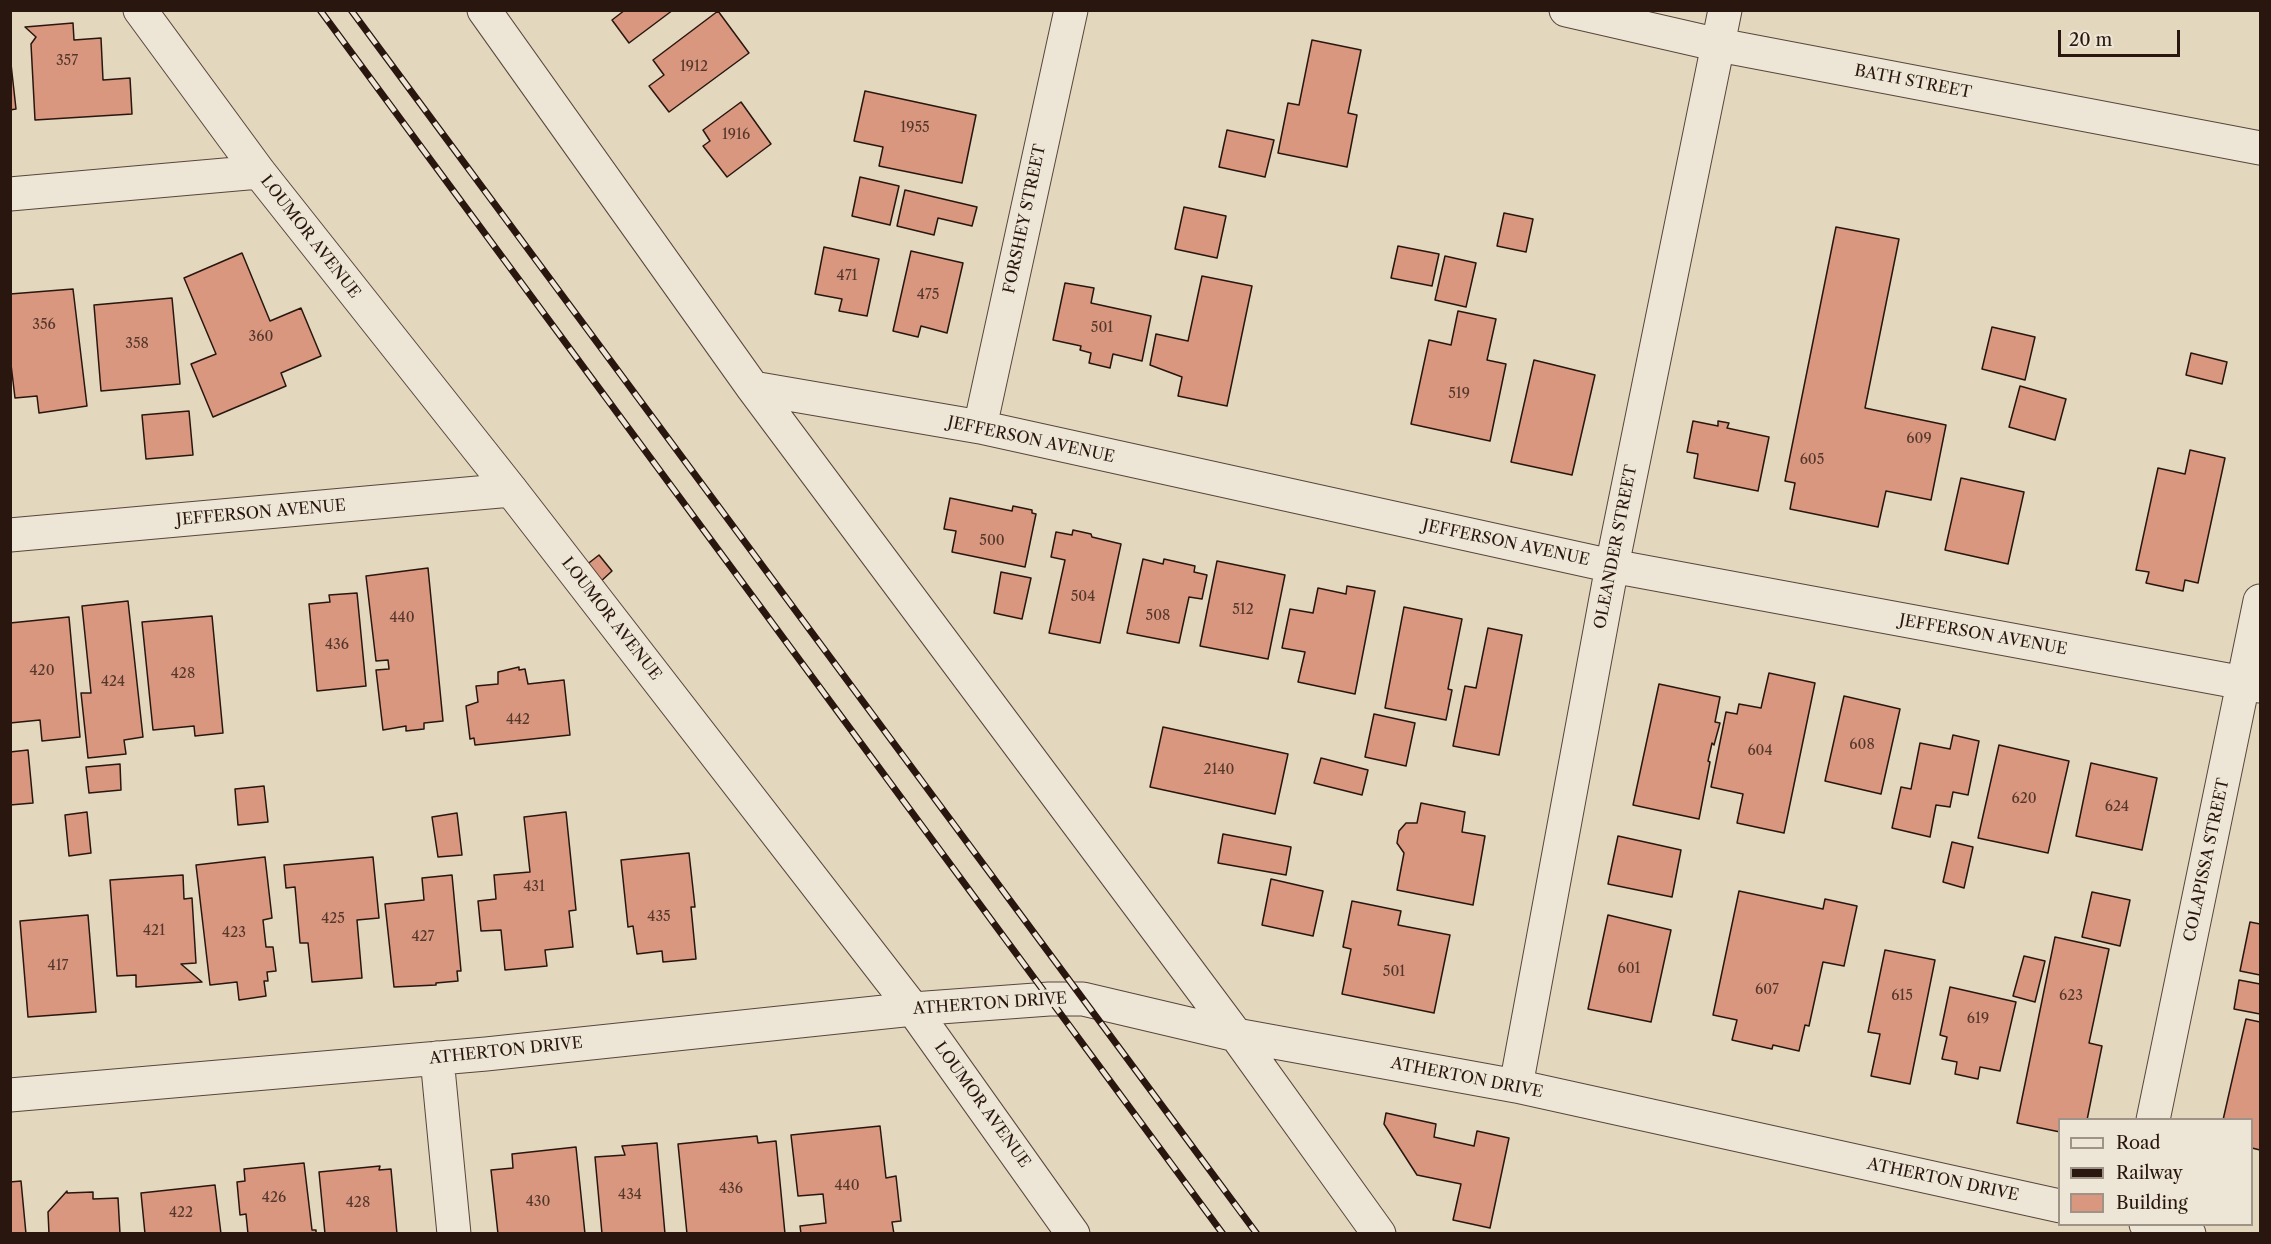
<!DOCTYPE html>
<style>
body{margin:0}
#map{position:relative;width:2271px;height:1244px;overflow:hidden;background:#e3d7be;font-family:"Libre Caslon Text",serif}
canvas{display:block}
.frame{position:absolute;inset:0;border:12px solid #29160f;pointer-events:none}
.legend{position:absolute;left:2058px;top:1118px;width:195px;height:108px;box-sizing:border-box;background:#ede5d5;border:2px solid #9f9286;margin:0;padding:8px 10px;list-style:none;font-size:18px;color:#29160f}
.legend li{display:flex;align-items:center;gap:12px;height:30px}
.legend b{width:30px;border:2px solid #9f9286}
.scale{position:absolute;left:2058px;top:30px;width:122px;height:27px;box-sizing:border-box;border:3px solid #29160f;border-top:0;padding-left:8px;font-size:18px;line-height:21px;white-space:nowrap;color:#29160f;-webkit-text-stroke:4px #ede5d5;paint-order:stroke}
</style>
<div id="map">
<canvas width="2271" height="1244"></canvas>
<div class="frame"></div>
<ul class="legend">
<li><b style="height:8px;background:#ede5d5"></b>Road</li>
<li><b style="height:8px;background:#29160f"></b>Railway</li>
<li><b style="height:16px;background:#d8977e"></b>Building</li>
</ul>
<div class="scale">20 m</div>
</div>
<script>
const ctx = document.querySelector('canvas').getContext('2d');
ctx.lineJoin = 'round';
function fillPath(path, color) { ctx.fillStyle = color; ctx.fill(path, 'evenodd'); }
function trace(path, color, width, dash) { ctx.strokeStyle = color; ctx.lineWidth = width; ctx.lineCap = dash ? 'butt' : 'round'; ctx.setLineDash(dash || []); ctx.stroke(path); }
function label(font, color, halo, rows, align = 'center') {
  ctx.font = font + ' "Libre Caslon Text",serif'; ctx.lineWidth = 6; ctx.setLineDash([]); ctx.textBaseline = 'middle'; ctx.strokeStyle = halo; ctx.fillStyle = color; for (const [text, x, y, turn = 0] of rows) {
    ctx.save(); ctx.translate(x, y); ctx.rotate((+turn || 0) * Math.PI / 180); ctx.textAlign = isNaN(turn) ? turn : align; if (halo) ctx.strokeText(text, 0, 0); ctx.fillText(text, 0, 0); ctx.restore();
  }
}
const building = new Path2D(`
 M625,10H673L629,43L612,20Z
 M718,11L749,53L669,112L649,86L664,75L653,60Z
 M73,23L74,40L101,38L103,80L130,78L132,114L35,120L31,44L36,37L25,27Z
 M1312,40L1361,50L1348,113L1357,115L1347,167L1278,153L1288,103L1299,105Z
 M10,55L16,109L10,110Z
 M865,91L976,115L962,183L879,166L883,147L854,141Z
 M741,102L771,144L727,177L703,146L710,141L703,130Z
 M1227,130L1274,140L1265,177L1219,167Z
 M860,177L899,186L890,225L852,216Z
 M905,190L977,207L972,226L938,218L934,235L897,226Z
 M1184,207L1226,216L1217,258L1175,249Z
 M1504,213L1533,219L1526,252L1497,246Z
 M1836,227L1899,239L1865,408L1946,425L1931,500L1886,491L1878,527L1790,509L1795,483L1785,481Z
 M1398,246L1439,254L1432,286L1391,278Z
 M824,247L879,259L867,316L839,311L842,299L815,294Z
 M911,251L963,263L947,333L921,326L918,337L893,331Z
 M242,253L270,321L301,308L321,356L281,373L286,386L213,417L191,364L216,354L184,278Z
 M1445,256L1476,263L1466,307L1435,300Z
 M1202,276L1252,286L1227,406L1178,396L1182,377L1150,365L1156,334L1188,341Z
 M1065,283L1094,288L1091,303L1151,316L1142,361L1113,354L1110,368L1089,363L1091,353L1080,350L1081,346L1053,340Z
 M73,289L87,406L39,413L37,396L15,398L10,356V294Z
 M172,298L180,384L101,391L94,305Z
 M1458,311L1496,319L1487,360L1506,364L1490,441L1411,424L1429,340L1451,345Z
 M1992,327L2035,337L2025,380L1982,369Z
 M2191,353L2227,362L2222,384L2186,375Z
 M1534,360L1595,375L1572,475L1511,462Z
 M2020,386L2066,399L2055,440L2009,427Z
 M189,411L193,455L146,459L142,415Z
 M1693,421L1718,426V421L1729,423L1727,428L1769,437L1758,491L1694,478L1698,454L1687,452Z
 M2190,450L2225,458L2198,583L2185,580L2183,591L2146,583L2149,572L2136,570L2158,468L2185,474Z
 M1961,478L2024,492L2008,564L1945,550Z
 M950,498L1012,511L1013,506L1032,510V513L1036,514L1025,567L952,552L956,531L944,529Z
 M1073,530L1091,534L1092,537L1121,544L1100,643L1049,633L1065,560L1051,557L1056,532L1072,535Z
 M599,555L612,571L599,583L585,566Z
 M1143,559L1163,564L1164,559L1195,566L1194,572L1207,575L1202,599L1189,597L1179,643L1127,633Z
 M1217,561L1285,575L1268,659L1200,646Z
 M428,568L443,721L424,723V729L406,731V726L383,730L376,670L389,669L388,660L376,661L366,576Z
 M1001,572L1031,578L1022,619L994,613Z
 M1347,586L1375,591L1355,694L1298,682L1305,652L1282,648L1290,609L1313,613L1318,588L1346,594Z
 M357,593L366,686L317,691L309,604L330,602L329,595Z
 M128,601L143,737L124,740L126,754L88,758L81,693H91L82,606Z
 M1404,607L1462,619L1448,689L1452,690L1446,720L1385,708Z
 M212,616L223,733L195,736L194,726L153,730L142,622Z
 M69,617L80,737L42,741L40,720L10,723V623Z
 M1488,628L1522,635L1499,755L1453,746L1465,686L1476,688Z
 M519,667V670L525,669L528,684L564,680L570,735L475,745L474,738L470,739L466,706L478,702L476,686L498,684V672Z
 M1769,673L1815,683L1784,833L1737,823L1743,794L1711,787L1726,712L1737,714L1739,704L1761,708Z
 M1659,684L1720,697L1715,722L1720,723L1714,745L1712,743L1708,761L1710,762L1699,819L1633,805Z
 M1844,696L1900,709L1881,794L1825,781Z
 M1374,714L1415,723L1406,766L1365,757Z
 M1163,727L1288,754L1275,814L1150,787Z
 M1953,735L1979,741L1968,795L1953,792L1950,807L1936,805L1930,837L1892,828L1901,787L1911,789L1920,743L1950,749Z
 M1999,745L2069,761L2048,853L1978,838Z
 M28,750L33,803L10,805V752Z
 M1321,758L1368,770L1362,795L1314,783Z
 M2091,763L2157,778L2142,850L2076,836Z
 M120,764L121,790L89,793L86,767Z
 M264,786L268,822L238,825L235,789Z
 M1421,803L1465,812L1462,832L1485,836L1473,905L1397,890L1404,853L1397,843L1399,831L1406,823H1417Z
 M87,812L91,853L69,856L65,815Z
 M566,812L576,910L569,911L573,947L545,950L547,966L505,970L501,930L481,931L478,901L496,899L494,875L530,872L524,817Z
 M457,813L462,855L438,857L432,817Z
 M1223,834L1291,847L1286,875L1218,863Z
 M1618,836L1681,850L1672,897L1608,884Z
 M1952,842L1973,847L1964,888L1943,882Z
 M689,853L695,907H691L696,959L663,962L662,951L637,954L633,926L628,927L621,860Z
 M265,857L272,918L263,920L266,947H273L276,971L267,972L268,981H264L266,996L239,1000L237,982L210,985L196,865Z
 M373,857L379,918L357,920L362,978L312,982L308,943H300L295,887L286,888L284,865Z
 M183,875L184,899L192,898L196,963L181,964L202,982L136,987V975L117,976L110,880Z
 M452,875L461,971H457L458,981L436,983V985L394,987L385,904L424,900L422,878Z
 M1271,879L1323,891L1313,936L1262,925Z
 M1739,891L1823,909L1825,899L1857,906L1844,966L1823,962L1809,1026L1805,1025L1799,1051L1773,1045L1772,1049L1732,1040L1737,1020L1713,1015Z
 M2092,892L2130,900L2120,946L2082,937Z
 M1352,901L1401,911L1398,925L1450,935L1434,1013L1342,994L1351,949L1343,947Z
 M88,915L96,1012L28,1017L20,921Z
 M1608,915L1671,930L1651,1022L1588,1009Z
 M2250,922L2260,924V975L2240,971Z
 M2055,937L2109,949L2089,1043L2102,1046L2087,1120H2060V1132L2017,1123Z
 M1885,950L1935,960L1910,1084L1871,1076L1880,1034L1868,1032Z
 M2024,956L2045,961L2035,1002L2013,996Z
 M2239,980L2260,984V1014L2234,1009Z
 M1950,987L2016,1002L2000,1071L1980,1067L1978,1079L1955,1074L1957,1062L1942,1059L1947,1037L1940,1035Z
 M2246,1019L2260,1022V1150L2252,1148V1120H2223Z
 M1386,1113L1436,1124L1434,1137L1474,1146L1477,1131L1509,1138L1490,1228L1453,1220L1461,1184L1417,1175L1384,1124Z
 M880,1126L886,1178L896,1176L901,1221L892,1222L894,1234H801L800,1226L826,1223L823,1194L798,1196L791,1135Z
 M757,1136L758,1143L776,1141L785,1234H687L678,1144Z
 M657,1143L665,1234H602L595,1157L625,1155L622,1146Z
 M576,1147L585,1234H498L491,1170L513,1168L512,1154Z
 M304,1163L312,1230H316V1234H248L246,1214L240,1215L237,1182L245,1181L244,1169Z
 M380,1166L379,1170L391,1169L397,1234H325L319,1172Z
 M21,1181L26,1234H10V1182Z
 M215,1185L221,1234H145L141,1193Z
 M67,1191V1193L93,1192V1199L118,1198L120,1234H49L48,1212Z`);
fillPath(building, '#d8977e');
trace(building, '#29160f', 1.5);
const minor = new Path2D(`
 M140,10L259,172L511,490L913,1009L1073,1234
 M484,10L753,388L1236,1035L1379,1234
 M1566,10L1719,45L2260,148
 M10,194L259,172
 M753,388L980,427L1612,566L2260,686
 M980,427L1071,10
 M10,535L511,490
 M437,1058L454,1234
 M1516,1086L1612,566L1725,10
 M10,1095L486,1054L913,1009L1049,999H1083L1236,1035L1516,1086L2060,1206
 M2153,1120L2260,601
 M2146,1224L2189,1234`);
trace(minor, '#58463b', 35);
trace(minor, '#ede5d5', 33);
const rail = new Path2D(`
 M320,10L1223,1234
 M351,10L1257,1234`);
trace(rail, '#29160f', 7);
trace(rail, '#ede5d5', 4.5, [14]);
label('14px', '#55362b', null, [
 ["357",67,61],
 ["1912",694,67],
 ["1955",915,128],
 ["1916",736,135],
 ["471",847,276],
 ["475",928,295],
 ["356",44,325],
 ["501",1102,328],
 ["360",261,337],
 ["358",137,344],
 ["519",1459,394],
 ["609",1919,439],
 ["605",1812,460],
 ["500",992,541],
 ["504",1083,597],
 ["512",1243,610],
 ["508",1158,616],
 ["440",402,618],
 ["436",337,645],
 ["420",42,671],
 ["428",183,674],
 ["424",113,682],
 ["442",518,720],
 ["608",1862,745],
 ["604",1760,751],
 ["2140",1219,770],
 ["620",2024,799],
 ["624",2117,807],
 ["431",534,887],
 ["435",659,917],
 ["425",333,919],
 ["421",154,931],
 ["423",234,933],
 ["427",423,937],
 ["417",58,966],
 ["601",1629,969],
 ["501",1394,972],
 ["607",1767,990],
 ["615",1902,996],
 ["623",2071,996],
 ["619",1978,1019],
 ["440",847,1186],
 ["436",731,1189],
 ["434",630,1195],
 ["426",274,1198],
 ["430",538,1202],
 ["428",358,1203],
 ["422",181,1213]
]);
label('16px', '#29160f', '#ede5d5', [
 ["BATH STREET",1913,82,11],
 ["FORSHEY STREET",1025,219,-78],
 ["LOUMOR AVENUE",310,237,52],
 ["JEFFERSON AVENUE",1031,440,12],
 ["JEFFERSON AVENUE",261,513,-5],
 ["JEFFERSON AVENUE",1506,543,12],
 ["OLEANDER STREET",1616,547,-79],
 ["LOUMOR AVENUE",611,619,52],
 ["JEFFERSON AVENUE",1983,635,10],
 ["COLAPISSA STREET",2207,860,-78],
 ["ATHERTON DRIVE",990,1004,-4],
 ["ATHERTON DRIVE",506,1051,-6],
 ["ATHERTON DRIVE",1467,1078,11],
 ["LOUMOR AVENUE",982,1105,54],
 ["ATHERTON DRIVE",1943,1180,12]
]);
</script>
